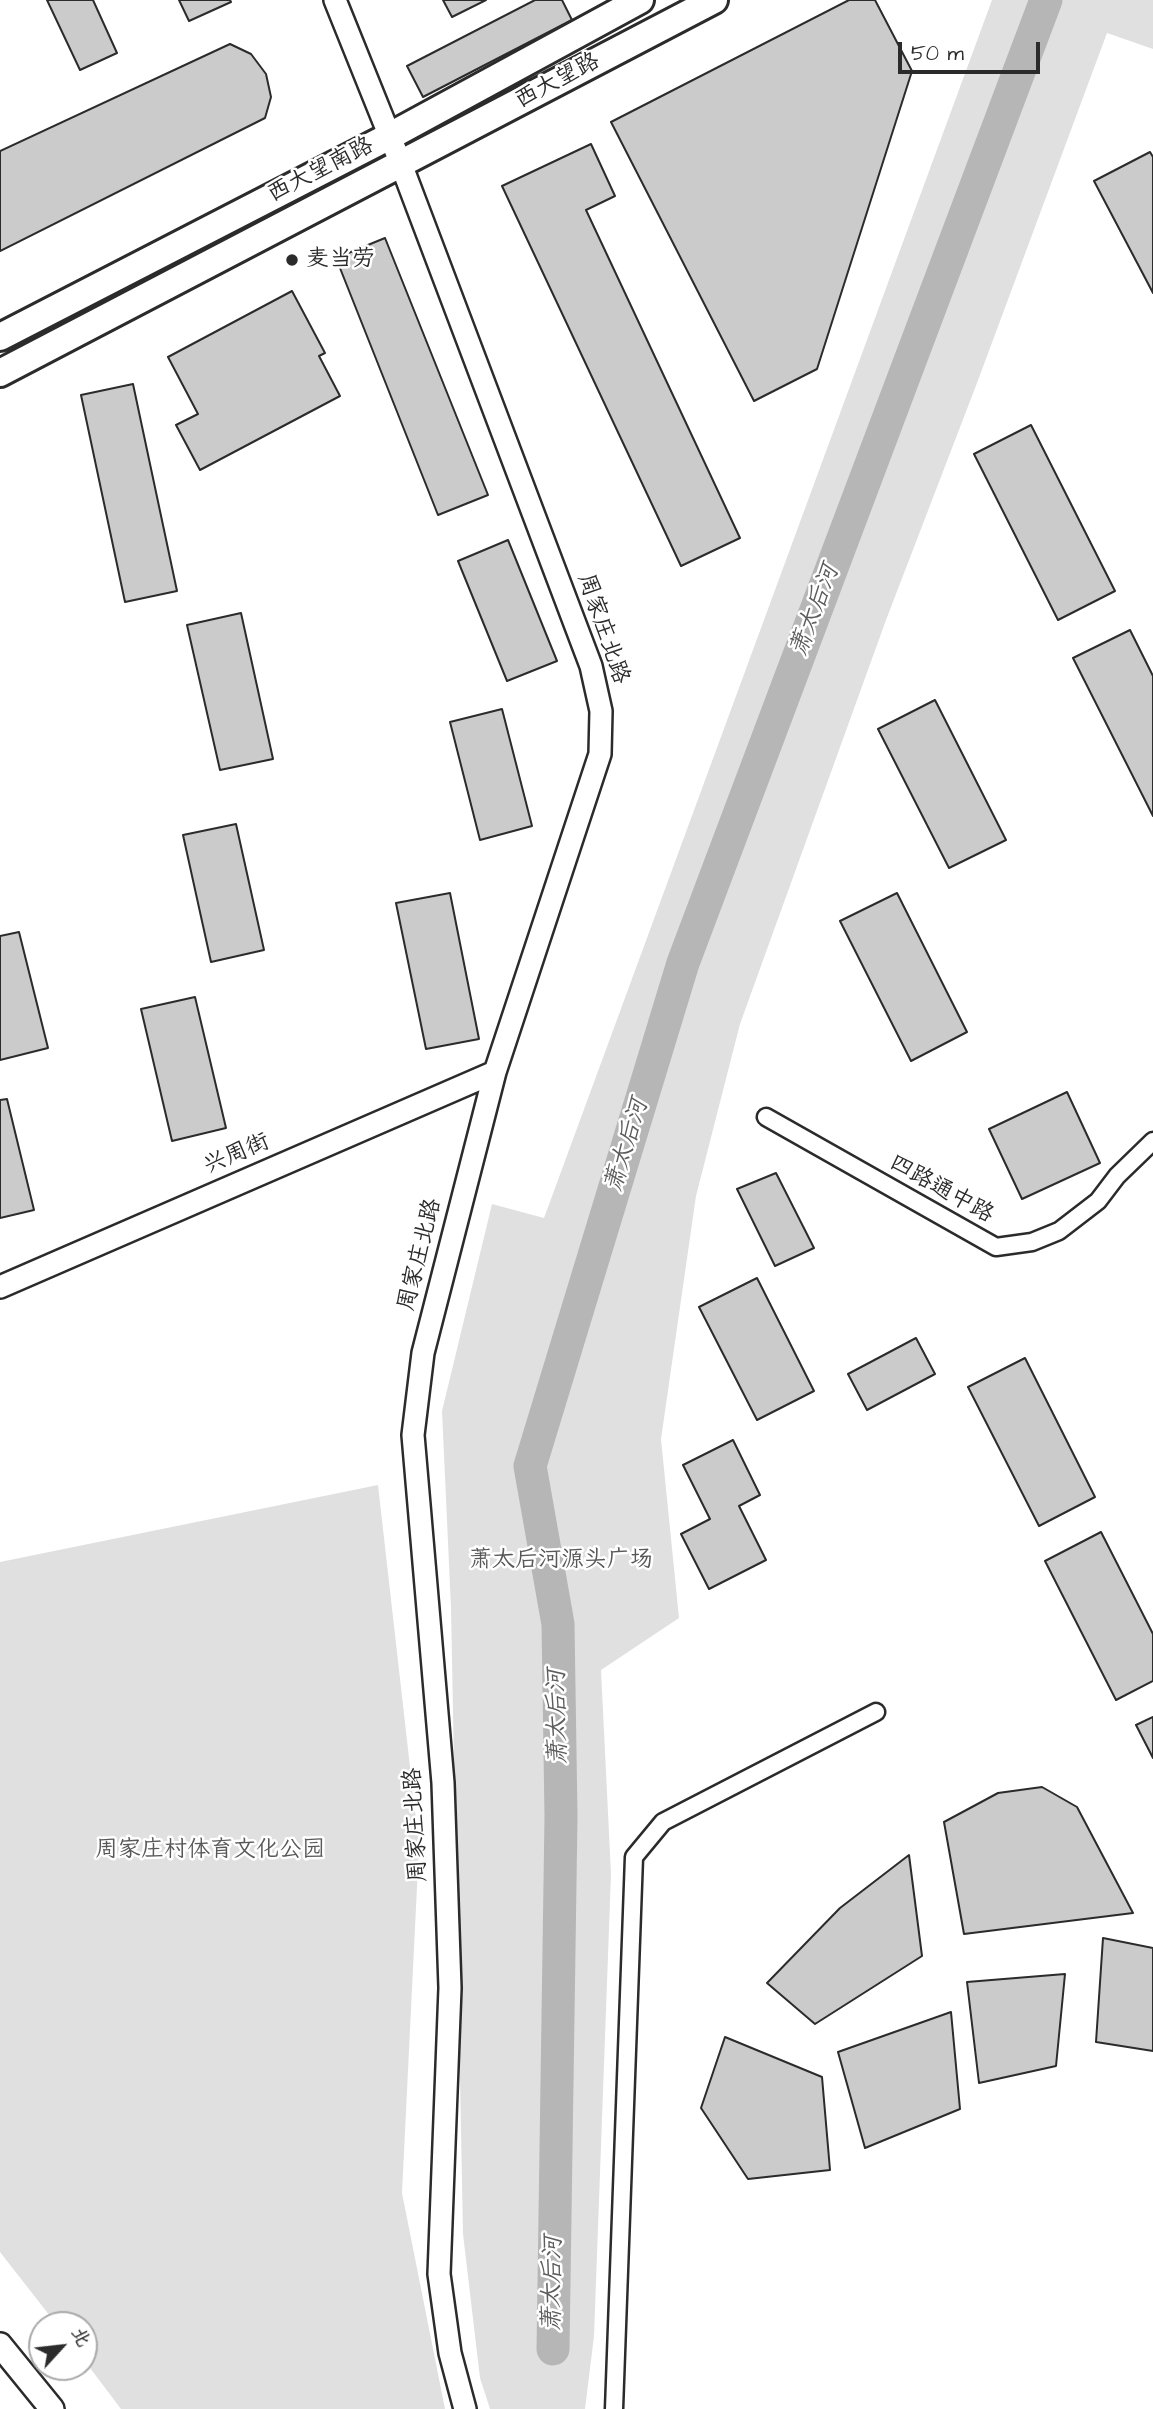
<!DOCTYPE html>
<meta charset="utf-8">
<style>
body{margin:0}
#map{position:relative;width:1153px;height:2409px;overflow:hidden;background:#fff;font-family:"Architects Daughter","LXGW WenKai TC",sans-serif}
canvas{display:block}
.north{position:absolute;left:28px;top:2311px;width:70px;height:70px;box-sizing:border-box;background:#fff;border:2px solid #aaa;border-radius:50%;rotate:63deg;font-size:19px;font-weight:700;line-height:28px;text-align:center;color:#2b2b2b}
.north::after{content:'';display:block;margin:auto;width:24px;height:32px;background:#2b2b2b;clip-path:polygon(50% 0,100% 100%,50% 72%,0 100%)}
.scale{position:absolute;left:898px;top:42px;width:142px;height:32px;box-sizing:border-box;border:4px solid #2b2b2b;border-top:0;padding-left:9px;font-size:21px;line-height:24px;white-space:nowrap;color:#2b2b2b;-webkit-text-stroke:5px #fff;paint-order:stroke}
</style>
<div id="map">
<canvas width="1153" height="2409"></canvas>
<div class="north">北</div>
<div class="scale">50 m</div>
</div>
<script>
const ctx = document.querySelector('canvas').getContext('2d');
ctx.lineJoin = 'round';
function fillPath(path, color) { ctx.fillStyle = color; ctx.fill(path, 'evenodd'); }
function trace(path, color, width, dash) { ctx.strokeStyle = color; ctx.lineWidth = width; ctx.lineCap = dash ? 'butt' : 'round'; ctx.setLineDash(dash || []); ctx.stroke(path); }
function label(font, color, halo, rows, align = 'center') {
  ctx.font = font + ' "Architects Daughter","LXGW WenKai TC",sans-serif'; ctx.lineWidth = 5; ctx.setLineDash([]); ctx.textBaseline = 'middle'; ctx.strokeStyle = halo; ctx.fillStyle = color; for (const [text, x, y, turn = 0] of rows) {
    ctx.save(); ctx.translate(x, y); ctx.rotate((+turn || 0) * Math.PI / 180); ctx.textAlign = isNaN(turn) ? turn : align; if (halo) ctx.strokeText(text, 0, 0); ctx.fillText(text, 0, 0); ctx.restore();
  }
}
fillPath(new Path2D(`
 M992,0H1153V49L1107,33L977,383L886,620L740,1024L696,1196L661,1439L679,1618L601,1670L611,1874L594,2336L585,2409H490L480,2378L463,2234L451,1608L442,1411L492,1204L544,1218Z
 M378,1485L419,1846L402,2193L445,2409H121L84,2360V2325H57L0,2252V1562Z`), '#e0e0e0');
trace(new Path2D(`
 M553,2349L561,1816L558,1624L530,1466L683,963L1046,0`), '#b6b6b6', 33);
const building = new Path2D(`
 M47,0H93L117,53L80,70Z
 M179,0H230L231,2L189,21Z
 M443,0H486L452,17Z
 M535,0H562L572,20L423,97L407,66Z
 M849,0H875L912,71L817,369L754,401L611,122Z
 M230,44L251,54L266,74L271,97L265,118L0,251V151Z
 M591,144L615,196L586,210L740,538L681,566L502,186Z
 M1150,152L1153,157V293L1094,181Z
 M385,238L488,495L438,515L336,258Z
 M292,291L325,353L319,356L340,396L200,470L176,425L198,414L168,357Z
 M133,384L177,591L125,602L81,395Z
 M1031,425L1115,591L1058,620L974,454Z
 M508,540L557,661L507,681L458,561Z
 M241,613L273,759L220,770L187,625Z
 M1130,630L1153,676V816L1073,658Z
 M935,700L1006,840L949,868L878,729Z
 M502,709L532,826L480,840L450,722Z
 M236,824L264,950L211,962L183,835Z
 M450,893L479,1039L426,1049L396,903Z
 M897,893L967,1032L911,1061L840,921Z
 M19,932L48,1048L0,1060V936Z
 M195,997L226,1128L172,1141L141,1009Z
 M1067,1092L1100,1163L1022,1199L989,1129Z
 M7,1099L34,1210L0,1218V1100Z
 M776,1173L814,1248L775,1266L737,1189Z
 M757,1278L814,1391L757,1420L699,1307Z
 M916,1338L935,1374L867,1410L848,1374Z
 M1025,1358L1095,1497L1039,1526L968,1387Z
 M733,1440L760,1495L739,1506L766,1560L709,1589L681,1534L710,1519L683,1465Z
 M1101,1532L1153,1634V1681L1116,1700L1045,1561Z
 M1153,1717V1758L1136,1725Z
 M1042,1787L1077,1807L1133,1913L964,1934L944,1822L998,1793Z
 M909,1855L922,1956L815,2024L767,1983L840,1908Z
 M1103,1938L1153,1948V2051L1096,2042Z
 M1065,1974L1056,2066L979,2083L967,1982Z
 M951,2012L960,2109L865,2148L838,2052Z
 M725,2037L822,2077L830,2170L748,2179L701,2108Z`);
fillPath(building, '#cbcbcb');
trace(building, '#2b2b2b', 2);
const minor = new Path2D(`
 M766,1117L996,1247L1032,1242L1059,1231L1098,1201L1117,1176L1153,1141
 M614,2409L634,1857L663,1822L876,1712`);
const tertiary = new Path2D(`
 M335,0L401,164L591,666L601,711L600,754L495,1072L423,1353L413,1435L443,1783L450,1988L439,2274L450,2353L465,2409
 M0,1287L495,1072`);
const secondary = new Path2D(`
 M0,2345L52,2409`);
const primary = new Path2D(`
 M0,337L390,136L640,0
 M0,373L714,0`);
trace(minor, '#2b2b2b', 21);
trace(tertiary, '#2b2b2b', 26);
trace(secondary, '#2b2b2b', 28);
trace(primary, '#2b2b2b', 32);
trace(minor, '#fff', 16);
trace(tertiary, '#fff', 21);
trace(secondary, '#fff', 23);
trace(primary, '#fff', 26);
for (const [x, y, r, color] of [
 [292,260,7,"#2b2b2b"]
]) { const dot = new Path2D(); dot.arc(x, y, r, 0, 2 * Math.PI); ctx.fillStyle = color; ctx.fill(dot); trace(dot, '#fff', 2.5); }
label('23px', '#2b2b2b', '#fff', [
 ["西大望路",558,82,-28],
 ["西大望南路",321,171,-27],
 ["周家庄北路",602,629,71],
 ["兴周街",237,1155,-23],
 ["四路通中路",941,1190,29],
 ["周家庄北路",421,1255,-76],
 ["周家庄北路",417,1825,-93]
]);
label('23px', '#2b2b2b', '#fff', [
 ["麦当劳",306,260]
], 'left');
label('23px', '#585858', '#fff', [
 ["萧太后河源头广场",561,1561],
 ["周家庄村体育文化公园",210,1851]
]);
label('italic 24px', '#5c5c5c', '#fff', [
 ["萧太后河",816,611,-69],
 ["萧太后河",628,1146,-73],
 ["萧太后河",559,1717,-91],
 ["萧太后河",554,2284,-89]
]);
</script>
